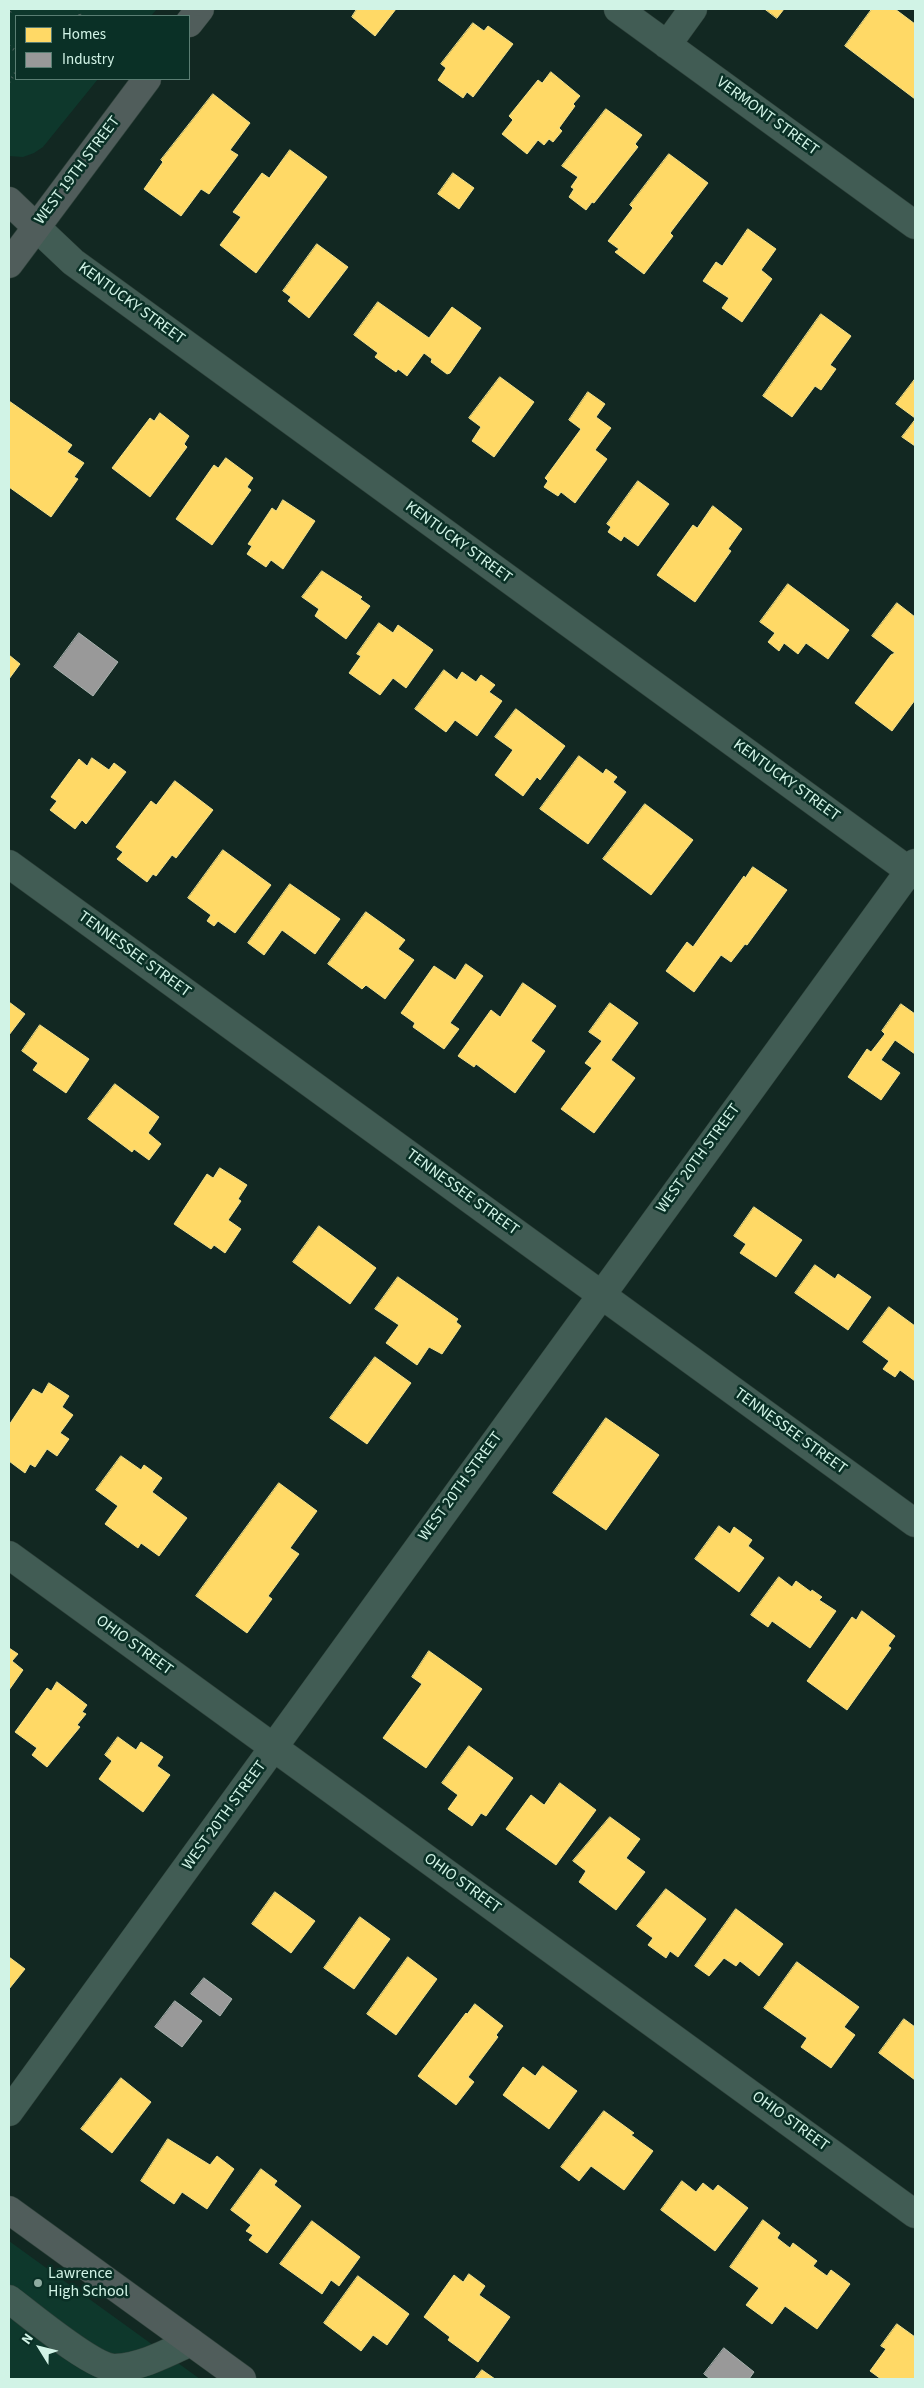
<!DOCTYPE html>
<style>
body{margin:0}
#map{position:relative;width:924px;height:2388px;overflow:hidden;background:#122822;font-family:"Source Sans 3",sans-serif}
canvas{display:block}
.frame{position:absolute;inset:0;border:10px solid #d1f3e6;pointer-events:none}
.legend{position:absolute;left:15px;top:15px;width:175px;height:65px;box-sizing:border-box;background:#0a3026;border:1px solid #5a7e73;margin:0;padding:6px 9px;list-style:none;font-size:15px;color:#d1f3e6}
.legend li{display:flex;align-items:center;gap:10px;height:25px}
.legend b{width:25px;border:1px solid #5a7e73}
.north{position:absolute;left:15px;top:2323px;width:50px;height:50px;-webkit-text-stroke:4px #0a3026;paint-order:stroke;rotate:306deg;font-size:14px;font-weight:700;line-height:20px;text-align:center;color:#d1f3e6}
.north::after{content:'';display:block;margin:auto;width:18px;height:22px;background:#d1f3e6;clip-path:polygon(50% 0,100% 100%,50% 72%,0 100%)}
</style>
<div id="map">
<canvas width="924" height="2388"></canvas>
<div class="frame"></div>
<ul class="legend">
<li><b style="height:14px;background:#ffd966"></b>Homes</li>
<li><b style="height:14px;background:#999"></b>Industry</li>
</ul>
<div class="north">N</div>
</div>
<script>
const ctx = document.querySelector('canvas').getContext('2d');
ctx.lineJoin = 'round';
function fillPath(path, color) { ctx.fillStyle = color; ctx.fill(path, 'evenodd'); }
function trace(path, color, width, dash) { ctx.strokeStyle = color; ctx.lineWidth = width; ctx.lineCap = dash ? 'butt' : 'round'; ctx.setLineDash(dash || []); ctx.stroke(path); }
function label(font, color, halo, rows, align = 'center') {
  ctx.font = font + ' "Source Sans 3",sans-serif'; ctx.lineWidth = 5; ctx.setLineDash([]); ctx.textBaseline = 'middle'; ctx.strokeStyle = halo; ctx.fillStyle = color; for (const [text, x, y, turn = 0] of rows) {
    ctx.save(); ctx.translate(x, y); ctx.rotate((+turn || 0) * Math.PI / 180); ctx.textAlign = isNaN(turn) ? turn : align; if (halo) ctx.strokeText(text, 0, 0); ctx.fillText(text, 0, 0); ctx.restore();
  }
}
fillPath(new Path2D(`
 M9,9H157L151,16H16V79H98L43,147L34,153L23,157L9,156Z
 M9,2241L200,2379H9Z`), '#0e382c');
const homes = new Path2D(`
 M357,9H396L375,36L352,17Z
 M765,9H784L777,18Z
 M872,9H895L915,24V99L845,46Z
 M473,23L484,31L488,26L513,44L473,97L467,92L463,98L438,80L446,68L441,64Z
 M551,72L580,96L573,104L575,106L559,128L562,131L553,142L549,139L544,145L538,140L527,154L502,134L513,120L509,116L538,80L542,83Z
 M213,94L250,123L230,150L238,155L209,194L201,189L181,216L144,189L163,162L161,160Z
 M606,109L642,135L635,144L638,147L594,203L592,202L586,210L569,197L574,189L571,187L578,177L562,166Z
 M290,150L327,177L256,273L220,245L241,217L233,212L262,173L269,178Z
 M669,154L708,183L670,233L673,236L644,274L615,252L619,249L608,241L633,208L630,205Z
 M453,173L474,188L459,209L438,194Z
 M748,229L776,249L761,270L772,279L742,322L722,308L729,298L703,281L716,262L722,266Z
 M317,244L348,267L309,318L288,301L291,297L283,291Z
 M378,302L429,338L452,307L481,328L450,373L447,374L431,362L432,359L424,353L407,376L398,369L396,372L375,357L378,353L354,335Z
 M821,314L851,336L830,365L836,369L821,390L815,386L792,417L763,396Z
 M500,377L534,402L494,457L472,441L481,427L469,418Z
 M915,379V418L896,404Z
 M588,392L605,404L596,417L611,428L595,450L607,459L575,503L561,492L558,496L544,487L548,481L545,478L581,429L569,420Z
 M9,401L72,445L67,452L84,463L74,477L78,479L51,517L9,487Z
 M160,413L189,436L184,444L187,447L150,497L112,468L150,418L154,421Z
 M915,420V446L902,437Z
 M226,458L253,478L247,487L251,490L212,545L176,519L214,465L218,468Z
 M638,481L669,504L638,546L624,536L621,541L608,532L611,527L607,524Z
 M283,500L315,521L283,569L271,560L266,567L247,554L252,546L248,544L272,508L276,511Z
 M713,506L742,529L728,549L731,551L695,602L657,575L693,525L697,528Z
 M322,571L362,597L360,599L370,606L346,639L315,616L319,609L302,597Z
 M788,584L849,630L828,659L806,643L798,654L784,643L779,651L768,642L775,633L760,622Z
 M897,603L915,617V700L892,731L855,703L891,655L895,653L872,636Z
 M379,623L393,633L398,625L433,650L406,688L393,678L380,695L349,673L361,656L357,654Z
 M9,655L20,664L9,679Z
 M444,670L457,680L462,672L476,682L481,675L495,685L489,692L502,701L477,736L455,720L446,732L415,709Z
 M516,709L565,746L540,780L537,777L523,796L495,775L513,750L495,737Z
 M579,756L603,774L606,769L617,777L613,782L626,792L588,844L540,809Z
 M92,758L109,770L114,763L126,772L86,824L82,820L75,829L50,810L57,801L51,797L79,759L87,766Z
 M175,781L213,810L176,858L172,855L156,876L153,874L147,882L117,859L123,852L116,847L151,801L156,805Z
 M645,804L693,840L651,895L603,859Z
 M223,850L271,885L235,933L218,921L214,926L207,921L211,915L188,898Z
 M753,867L787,890L747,945L745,944L731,962L721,955L694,992L666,971L687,942L693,947L744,876L745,878Z
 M290,884L340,919L315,954L282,930L264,955L248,943Z
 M366,912L405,940L398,949L414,960L385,999L366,985L362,989L328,964Z
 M466,964L483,976L450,1023L459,1029L444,1049L413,1027L415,1023L401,1013L434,966L455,980Z
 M523,983L556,1006L531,1041L545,1051L515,1093L476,1064L474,1067L458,1056L491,1010L500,1017Z
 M9,1002L25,1014L9,1035Z
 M610,1003L638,1023L611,1060L635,1078L594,1133L561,1109L592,1068L585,1063L602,1041L589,1032Z
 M901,1004L915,1014V1054L895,1040L881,1060L900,1073L881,1100L848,1077L867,1049L871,1052L885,1034L882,1031Z
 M40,1025L89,1059L66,1093L33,1070L38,1063L22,1051Z
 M115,1084L159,1117L148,1133L161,1144L149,1160L134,1149L132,1152L88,1119Z
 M220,1168L247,1185L238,1199L241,1201L228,1220L241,1229L225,1253L214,1245L211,1249L174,1224L207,1174L213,1178Z
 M754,1207L802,1240L776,1277L740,1253L746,1244L734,1236Z
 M319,1226L376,1268L350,1304L293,1262Z
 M815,1265L835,1279L838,1274L871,1297L848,1330L795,1293Z
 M398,1277L458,1319L456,1322L461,1326L442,1354L429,1347L417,1365L386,1343L399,1325L375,1309Z
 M889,1307L915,1326V1381L900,1370L895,1377L883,1369L889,1361L863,1342Z
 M375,1357L411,1383L367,1444L330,1418Z
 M49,1383L69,1396L62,1407L73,1415L60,1433L69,1439L57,1456L47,1449L35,1467L30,1464L25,1473L9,1461V1425L33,1389L42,1394Z
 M606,1418L659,1455L606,1530L553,1493Z
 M121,1456L141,1470L144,1465L162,1478L152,1492L187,1518L159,1556L141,1543L138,1548L105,1524L118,1506L96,1490Z
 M279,1483L317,1511L290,1548L299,1554L268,1596L272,1599L247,1633L196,1596Z
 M719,1526L730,1534L734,1527L752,1540L748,1546L764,1558L739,1592L695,1559Z
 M779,1577L792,1587L796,1581L811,1592L812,1590L822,1597L819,1600L836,1611L810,1648L772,1621L768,1627L751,1615Z
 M862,1611L895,1636L888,1646L891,1648L847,1710L807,1681L852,1617L856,1620Z
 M9,1648L18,1654L12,1661L23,1670L9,1690Z
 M429,1651L482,1689L426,1768L383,1738L422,1684L412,1677Z
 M57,1682L87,1705L82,1712L86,1714L77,1725L80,1727L47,1767L32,1755L37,1748L15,1732L47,1688L51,1691Z
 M118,1737L136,1750L141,1742L163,1757L157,1766L170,1775L143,1812L99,1779L112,1761L105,1755Z
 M469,1746L513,1778L486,1816L481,1813L472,1826L448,1809L458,1795L442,1783Z
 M560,1783L596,1810L556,1865L506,1829L531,1795L544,1805Z
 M610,1817L640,1839L626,1858L645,1872L616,1910L579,1882L586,1871L573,1861Z
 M666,1889L706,1919L678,1957L670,1951L666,1958L648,1945L653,1938L637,1926Z
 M275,1892L315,1921L291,1953L252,1924Z
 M736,1909L783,1944L759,1976L740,1961L736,1966L724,1958L709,1976L695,1966Z
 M360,1917L390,1939L354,1989L324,1968Z
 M9,1957L25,1969L9,1989Z
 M408,1957L437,1979L396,2035L367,2014Z
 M797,1962L859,2007L844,2027L855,2035L831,2068L801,2047L807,2038L764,2008Z
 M475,2004L503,2026L496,2035L498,2037L468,2077L474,2082L456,2105L418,2076L466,2013L467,2014Z
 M904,2019L915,2027V2080L879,2053Z
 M543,2066L577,2091L549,2129L503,2095L523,2067L535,2076Z
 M121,2078L151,2102L112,2153L81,2129Z
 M604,2111L634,2133L631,2135L653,2151L624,2190L591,2166L579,2181L561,2167Z
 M168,2139L210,2165L217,2156L234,2169L207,2209L182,2192L174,2204L141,2181Z
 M261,2169L277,2181L274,2185L301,2206L267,2253L249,2240L253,2235L246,2231L251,2225L231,2210Z
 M682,2181L696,2192L703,2183L713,2191L718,2185L748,2208L715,2251L661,2210Z
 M763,2220L780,2233L777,2238L790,2248L793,2243L817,2261L813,2266L827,2276L831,2270L850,2284L817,2329L785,2306L772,2324L746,2305L759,2288L730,2267Z
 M312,2221L360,2257L339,2286L331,2280L322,2294L280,2264Z
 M469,2274L485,2286L479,2295L510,2317L478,2362L448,2340L450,2337L424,2317L454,2275L463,2282Z
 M358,2276L409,2314L387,2345L373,2335L361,2351L324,2323Z
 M897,2324L915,2337V2379H881L870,2371L886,2349L881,2346Z
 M482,2370L495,2379H475Z`);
fillPath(homes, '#ffd966');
trace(homes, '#f1e18c', 1);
const industry = new Path2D(`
 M79,633L118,662L93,696L54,667Z
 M204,1978L232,1999L220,2016L191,1994Z
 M175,2001L202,2021L182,2047L155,2027Z
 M724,2348L754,2372L749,2379H710L704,2374Z`);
fillPath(industry, '#999');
trace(industry, '#aab4b0', 1);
const minor = new Path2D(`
 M618,9L915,225
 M667,45L693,9
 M36,227L73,262L915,875
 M9,864L915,1523
 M9,1555L915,2214
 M9,2112L915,863
 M9,2299C29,2314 93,2368 115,2368C142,2367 167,2353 191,2342`);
const major = new Path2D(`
 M189,23L200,9
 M9,201L36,227
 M9,264L147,79
 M9,2210L242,2379`);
trace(minor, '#2f423b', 29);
trace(major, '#2f423b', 29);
trace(new Path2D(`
 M79,9L80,16
 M10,12L12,9
 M9,46L16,51
 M9,82L16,72`), '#485c57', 3, [1, 4]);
trace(minor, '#415c54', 28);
trace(major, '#505d5b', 28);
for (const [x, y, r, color] of [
 [38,2283,5,"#8eaca1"]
]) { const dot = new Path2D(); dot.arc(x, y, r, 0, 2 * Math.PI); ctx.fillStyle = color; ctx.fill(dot); trace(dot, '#0a3026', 2); }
label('16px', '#d1f3e6', '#0a3026', [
 ["VERMONT STREET",767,117,36],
 ["WEST 19TH STREET",78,171,-53],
 ["KENTUCKY STREET",131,304,36],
 ["KENTUCKY STREET",458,543,36],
 ["KENTUCKY STREET",786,781,36],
 ["TENNESSEE STREET",134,955,36],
 ["WEST 20TH STREET",699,1159,-54],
 ["TENNESSEE STREET",462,1193,36],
 ["TENNESSEE STREET",790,1432,36],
 ["WEST 20TH STREET",461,1487,-54],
 ["OHIO STREET",134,1646,36],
 ["WEST 20TH STREET",225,1816,-54],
 ["OHIO STREET",462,1884,36],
 ["OHIO STREET",790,2122,36]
]);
label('16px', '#d1f3e6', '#0a3026', [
 ["Lawrence",48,2274],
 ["High School",48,2292]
], 'left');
</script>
